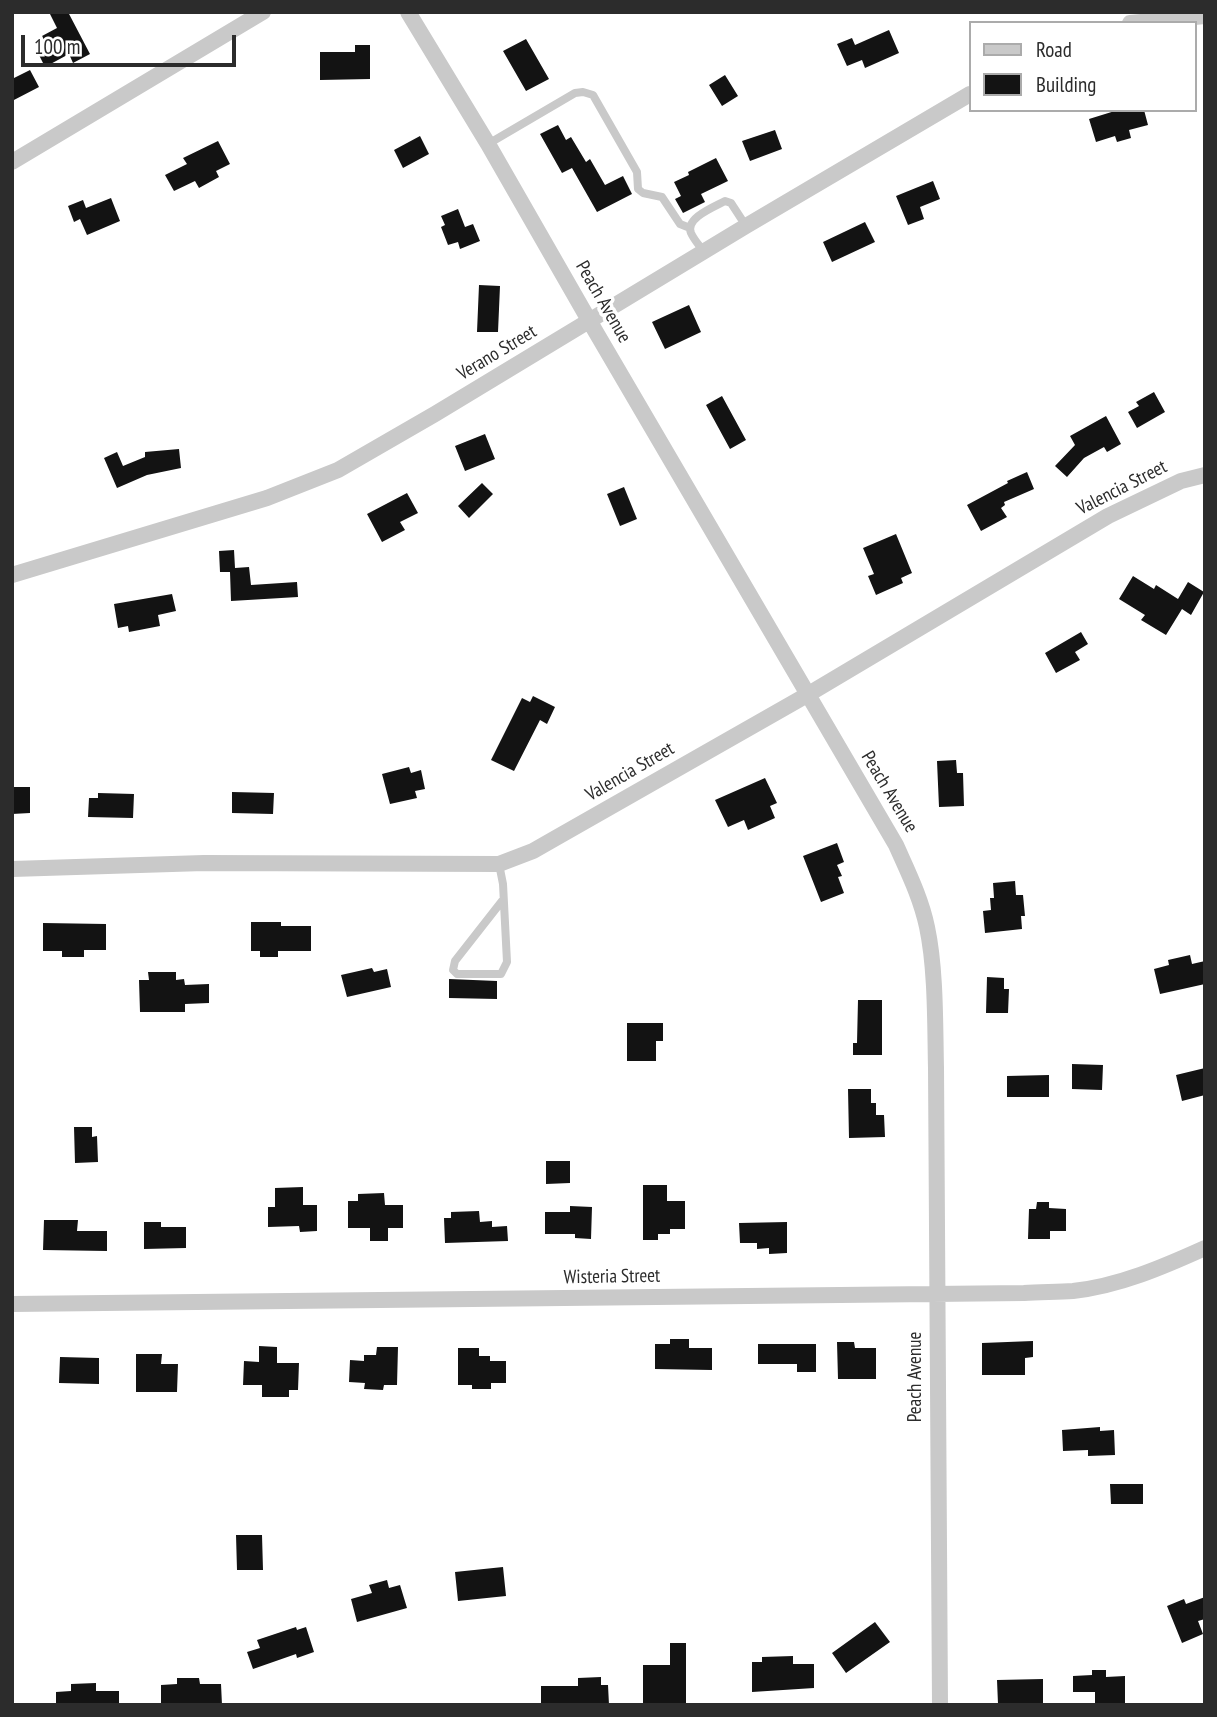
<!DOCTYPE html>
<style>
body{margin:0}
#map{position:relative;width:1217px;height:1717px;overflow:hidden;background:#fff;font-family:"PT Sans Narrow",sans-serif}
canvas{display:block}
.frame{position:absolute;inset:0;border:14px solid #2c2c2c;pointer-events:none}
.legend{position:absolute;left:969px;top:21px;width:228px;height:91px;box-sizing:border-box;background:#fff;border:2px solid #ababab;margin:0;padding:9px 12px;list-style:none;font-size:21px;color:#2c2c2c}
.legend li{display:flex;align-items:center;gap:14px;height:35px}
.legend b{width:35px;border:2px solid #ababab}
.scale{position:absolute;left:21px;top:35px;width:215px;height:32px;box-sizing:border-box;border:4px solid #2c2c2c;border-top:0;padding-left:9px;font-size:21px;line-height:24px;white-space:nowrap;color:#2c2c2c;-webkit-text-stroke:5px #fff;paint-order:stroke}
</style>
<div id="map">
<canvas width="1217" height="1717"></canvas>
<div class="frame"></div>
<ul class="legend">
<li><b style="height:9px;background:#c9c9c9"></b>Road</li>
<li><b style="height:19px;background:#131313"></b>Building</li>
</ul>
<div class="scale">100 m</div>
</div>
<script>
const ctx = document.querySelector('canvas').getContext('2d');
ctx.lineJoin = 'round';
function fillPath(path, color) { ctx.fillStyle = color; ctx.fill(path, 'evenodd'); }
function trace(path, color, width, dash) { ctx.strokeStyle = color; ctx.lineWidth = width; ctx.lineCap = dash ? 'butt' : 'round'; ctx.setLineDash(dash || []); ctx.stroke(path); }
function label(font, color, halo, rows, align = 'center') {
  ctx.font = font + ' "PT Sans Narrow",sans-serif'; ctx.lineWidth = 7; ctx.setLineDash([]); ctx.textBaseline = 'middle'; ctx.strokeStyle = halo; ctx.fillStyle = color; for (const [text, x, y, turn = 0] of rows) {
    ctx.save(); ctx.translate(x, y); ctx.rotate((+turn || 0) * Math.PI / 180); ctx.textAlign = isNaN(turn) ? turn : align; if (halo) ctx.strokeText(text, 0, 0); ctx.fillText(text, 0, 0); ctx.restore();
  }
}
fillPath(new Path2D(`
 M49,12H68L90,54L73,63L69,54L45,67L36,49L46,44L42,36L57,28Z
 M889,30L899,53L865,68L862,60L847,66L837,44L852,38L855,45Z
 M526,39L549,79L526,91L503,51Z
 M355,45H370V79L320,80V52H355Z
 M30,70L39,87L12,101V79Z
 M725,75L738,96L722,106L709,85Z
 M1118,110H1144L1148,125L1129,130L1131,138L1117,142L1115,136L1096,142L1089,119Z
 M558,125L566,140L571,137L586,162L590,159L605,185L623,176L632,194L597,212L572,168L562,173L540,134Z
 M775,130L782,149L750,161L742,141Z
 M420,136L429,154L403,168L394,150Z
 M218,141L230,164L216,171L219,177L199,188L195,181L174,191L165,175L187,164L183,158Z
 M716,158L728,181L701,194L705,202L683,213L675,199L681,196L674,182L689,175L688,172Z
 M933,181L940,199L920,207L924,219L908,225L896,196Z
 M111,198L120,221L87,235L80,219L74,222L68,206L83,200L86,208Z
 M458,209L465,227L473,224L480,241L460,249L458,242L448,245L441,227L445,225L441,216Z
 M865,222L875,242L832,262L823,242Z
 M479,285L500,286L498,332H477Z
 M689,305L701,332L665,349L652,322Z
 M1154,392L1165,412L1137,428L1128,412L1139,406L1136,402Z
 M722,396L746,440L730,449L706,405Z
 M1106,416L1121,444L1107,452L1104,447L1084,458L1067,477L1055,466L1075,445L1070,436Z
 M485,434L495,459L465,471L455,446Z
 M179,449L181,468L147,475L117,488L104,458L117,452L123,466L145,457V452Z
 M1027,472L1034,489L1004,502L1005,505L1001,508L1007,517L981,531L967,505L1008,483L1007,481Z
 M482,483L493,494L469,518L458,506Z
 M624,487L637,519L620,526L607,494Z
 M407,493L418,513L400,522L405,530L382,542L367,514Z
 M896,534L912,573L901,578L903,583L876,595L868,576L874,574L863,548Z
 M234,550L235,568L249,567L251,585L297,582L298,597L231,601L230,572H220L219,551Z
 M1133,576L1154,589L1156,585L1178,599L1188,582L1204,592L1191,615L1182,609L1166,635L1141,620L1145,615L1119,599Z
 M172,594L176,611L158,615L160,626L129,632L128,626L118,628L114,604Z
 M1081,632L1088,644L1075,652L1080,660L1056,673L1045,653Z
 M533,696L555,707L547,724L540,720L514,771L491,760L522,698L530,702Z
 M956,760L957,773H963L964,806L939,807L937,761Z
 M409,767L411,773L421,770L425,789L415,791L417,798L390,804L382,774Z
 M765,778L777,803L770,806L775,818L748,830L744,820L728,827L715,800Z
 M12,787H30V813L12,814Z
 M232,792L274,793L273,814L232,813Z
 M98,793L134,794L133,818L88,817L89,798H98Z
 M837,843L844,862L837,865L842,876L838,877L844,893L821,902L803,856Z
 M1015,881L1016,895H1023L1025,916H1021L1022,929L985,933L983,911L991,910L990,898H994L993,883Z
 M251,922H281V926H311V951H278V957H260V951H251Z
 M43,923L106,924V950H84V957H62V951H43Z
 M1190,955L1192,964L1205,961V984L1160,994L1154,969L1169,965L1168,960Z
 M372,968L374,972L387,969L391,987L347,997L341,975Z
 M148,972H176V980L184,979L185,985L209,984V1003L185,1004V1012H140L139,980H149Z
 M987,977L1004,978V989H1009L1008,1013H986Z
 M449,979L497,981V999L449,998Z
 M858,1000H882V1055H853V1043H857Z
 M627,1023H663V1041H656V1061H627Z
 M1072,1064L1103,1065L1102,1090L1072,1089Z
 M1205,1068V1095L1182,1101L1176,1075Z
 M1049,1075V1097H1007V1076Z
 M848,1089H871V1103H876V1115H884L885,1137L849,1138Z
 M74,1127H92V1137L97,1136L98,1162L75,1163Z
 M546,1161H570V1183L546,1184Z
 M643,1185H667V1201H685V1229H670V1234H658V1240H643Z
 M303,1187V1205H317V1231L300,1232L299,1226L268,1227V1207H275V1188Z
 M384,1193L385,1205H403V1228H388V1241H370V1228H348V1201H358V1194Z
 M1037,1202H1049V1208L1066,1209V1231H1050V1239H1028L1029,1209H1036Z
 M570,1206L592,1207L591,1239L575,1238V1234H545V1212H570Z
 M479,1211L480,1222L492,1221V1227L507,1226L508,1241L445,1243L444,1218H451V1212Z
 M44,1220H78L77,1231H107V1251L43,1250Z
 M144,1222H161V1227H186V1248L144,1249Z
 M787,1222V1253L769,1254V1248L757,1249V1243H740L739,1223Z
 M670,1339H689V1348H712V1370L655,1369V1344H670Z
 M1033,1341V1357L1025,1358V1375H982V1343Z
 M837,1342H854L855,1348H876V1379H838Z
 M758,1344H816V1372H797V1364H758Z
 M259,1346L277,1347V1363H299L298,1390H289V1397H262V1385H243L244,1361L259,1362Z
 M377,1347H398L397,1385H384L383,1390L364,1389L365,1383L349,1382L350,1360L364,1361V1355H376Z
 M458,1348H479V1356H490V1361H506V1383H491V1389H472V1385H458Z
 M136,1354H162L161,1364H178L177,1392H136Z
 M60,1357L99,1358V1384L59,1383Z
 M1100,1427V1431L1114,1430L1115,1455L1088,1456V1450L1063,1451L1062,1430Z
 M1110,1484H1143V1504H1111Z
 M236,1535H262L263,1570H237Z
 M503,1567L506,1596L458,1601L455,1572Z
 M387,1580L389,1588L400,1585L407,1608L357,1622L351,1599L372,1593L369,1585Z
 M1205,1597V1619L1198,1621L1203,1634L1182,1643L1167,1606L1184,1599L1186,1604Z
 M875,1622L890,1642L846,1673L832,1653Z
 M296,1627L297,1630L306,1627L314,1652L297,1658L296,1654L253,1669L247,1652L260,1648L257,1640Z
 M670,1643H686V1705H643V1665H670Z
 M793,1656V1664H814V1688L752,1692V1662H762V1657Z
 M1092,1670H1106V1677L1125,1676V1704H1095V1692H1073V1676L1092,1675Z
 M601,1677V1685H608L609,1705H541V1686H578V1678Z
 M177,1678H199L200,1684H221L222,1705H161V1685L177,1684Z
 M1043,1679V1703L998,1704L997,1680Z
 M96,1683V1691H119V1705H56V1692L71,1691V1684Z`), '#131313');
trace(new Path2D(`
 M488,144L575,93L583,92L593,95L637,172L638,189L643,193L662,197L680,224L690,228
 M704,252C700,246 694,240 691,233C685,218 714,207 725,201L731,203L746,226
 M499,864L503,884L507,962L501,974H457L453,970L455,961L502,901`), '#c9c9c9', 8);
trace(new Path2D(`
 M408,12L488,144L590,322L896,845C908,872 921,898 927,927C936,969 935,1025 936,1068L940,1705
 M1130,23L1205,16
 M12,162L263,12
 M12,575L267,498L338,470L435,414L746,226L970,94
 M12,869L204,863L499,864L533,851L554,839L807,695L1108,516L1181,481L1205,475
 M12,1304L1024,1293C1040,1292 1057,1292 1073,1291C1119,1286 1163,1267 1205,1248`), '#c9c9c9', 16);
label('19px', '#2c2c2c', '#fff', [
 ["Peach Avenue",603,302,60],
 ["Verano Street",497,353,-31],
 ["Valencia Street",1122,488,-27],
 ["Valencia Street",630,772,-30],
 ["Peach Avenue",889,792,59],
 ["Wisteria Street",612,1277,-1],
 ["Peach Avenue",916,1377,-90]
]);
</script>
